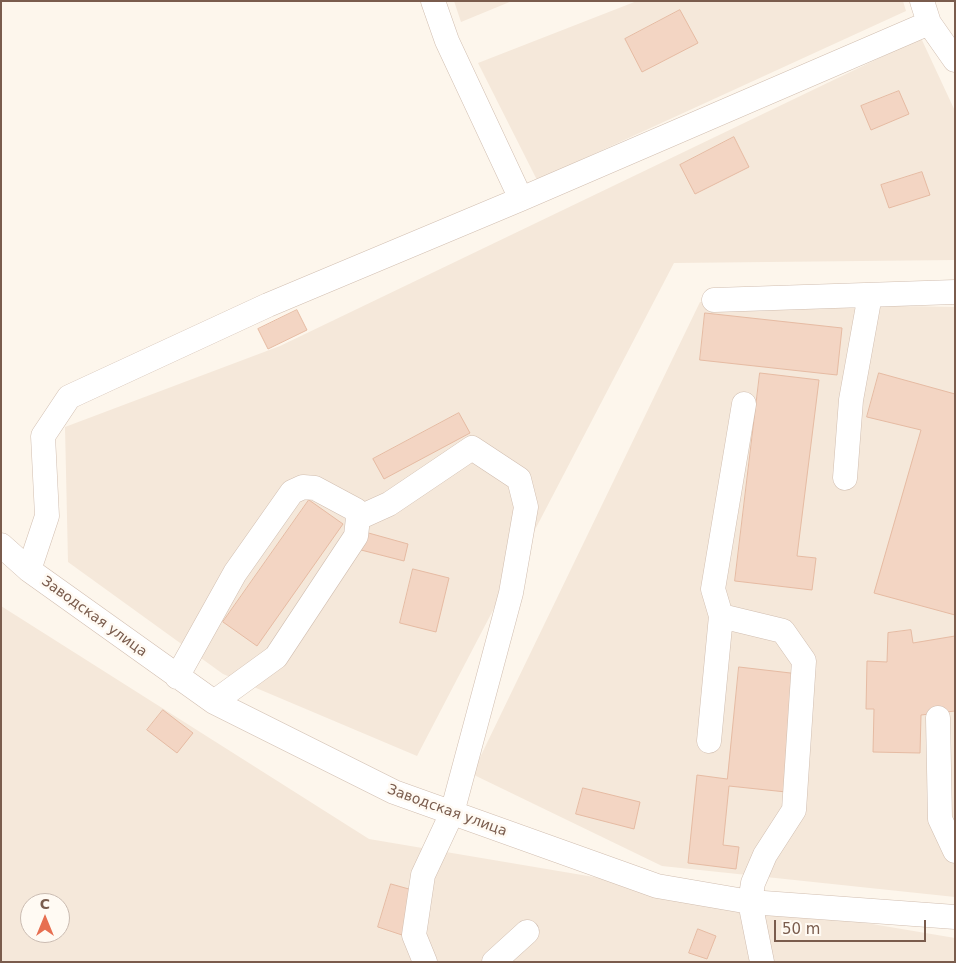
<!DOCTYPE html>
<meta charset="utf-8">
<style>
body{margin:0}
#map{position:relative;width:956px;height:963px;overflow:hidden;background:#fdf6ec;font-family:"DejaVu Sans",sans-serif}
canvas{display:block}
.frame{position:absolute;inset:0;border:2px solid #7a5c4d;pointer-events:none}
.north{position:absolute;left:20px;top:893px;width:50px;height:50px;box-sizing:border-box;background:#fffaf3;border:1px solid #cabbb1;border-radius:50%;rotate:0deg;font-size:14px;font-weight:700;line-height:20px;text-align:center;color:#7a5c4d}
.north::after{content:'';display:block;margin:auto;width:18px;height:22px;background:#e76f51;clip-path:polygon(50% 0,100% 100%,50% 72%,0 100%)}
.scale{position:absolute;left:774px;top:920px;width:152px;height:22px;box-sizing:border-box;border:2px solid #7a5c4d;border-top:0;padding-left:6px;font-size:15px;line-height:18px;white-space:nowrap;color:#7a5c4d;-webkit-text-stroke:4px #fffaf3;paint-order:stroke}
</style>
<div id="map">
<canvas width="956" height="963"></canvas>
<div class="frame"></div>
<div class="north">С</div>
<div class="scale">50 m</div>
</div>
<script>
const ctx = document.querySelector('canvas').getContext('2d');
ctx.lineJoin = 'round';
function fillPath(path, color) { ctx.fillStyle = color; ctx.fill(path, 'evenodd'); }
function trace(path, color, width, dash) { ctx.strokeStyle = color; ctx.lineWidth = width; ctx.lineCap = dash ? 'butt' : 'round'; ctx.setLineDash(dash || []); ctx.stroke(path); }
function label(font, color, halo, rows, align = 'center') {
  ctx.font = font + ' "DejaVu Sans",sans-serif'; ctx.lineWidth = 5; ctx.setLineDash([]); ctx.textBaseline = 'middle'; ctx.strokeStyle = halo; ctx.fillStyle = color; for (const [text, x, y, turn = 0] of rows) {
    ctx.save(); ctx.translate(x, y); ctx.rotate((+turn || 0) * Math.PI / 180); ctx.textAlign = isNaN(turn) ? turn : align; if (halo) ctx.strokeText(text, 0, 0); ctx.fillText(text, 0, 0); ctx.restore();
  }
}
fillPath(new Path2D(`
 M454,1H512L461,22Z
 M637,1H903L906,11L537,180L478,63Z
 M921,38L955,111V260L674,263L417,756L223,674L68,562L65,427L280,346Z
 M700,302L955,307V897L662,866L472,774Z
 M1,606L369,839L955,938V962H1ZM30,903H60V933H30Z`), '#f5e8da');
const building = new Path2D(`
 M680,10L698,43L642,72L625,39Z
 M899,91L909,114L871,130L861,106Z
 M734,137L749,167L695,194L680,165Z
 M922,172L930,195L889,208L881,185Z
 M297,310L307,330L268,349L258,329Z
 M705,313L842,328L837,375L700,360Z
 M760,373L819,380L797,556L816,558L812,590L735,581Z
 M879,373L955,394V615L874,593L921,430L867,417Z
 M459,413L470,433L384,479L373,459Z
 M309,500L343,524L257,646L223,622Z
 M365,532L408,544L404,561L361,550Z
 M413,569L449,578L436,632L400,623Z
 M911,630L913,643L955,636V711L921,715L920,753L873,752L874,709H866L867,661L887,662L888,633Z
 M739,667L799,674L786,792L729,786L723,845L739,847L736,869L688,863L697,775L727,779Z
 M163,710L193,733L177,753L147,730Z
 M583,788L640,802L634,829L576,814Z
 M391,884L416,891L402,935L378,927Z
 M698,929L716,936L707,959L689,953Z`);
fillPath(building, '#f3d5c3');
trace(building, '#e6bba3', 1);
const minor = new Path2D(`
 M433,1L447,41L521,199
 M922,1L929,23L955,60
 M714,300L955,292
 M744,404L713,589L721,616L783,631L804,661L794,810L765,855L753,883L750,902L762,962
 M845,478L851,400L870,295
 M358,518L389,504L472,448L519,479L526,507L511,593L452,813L423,875L414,935L425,962
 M1,545L29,570L214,702L394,792L657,886L750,902L955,917
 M29,570L47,516L43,436L69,397L268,305L521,199L929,23
 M177,677L235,573L292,492L303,487L315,488L356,510L358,518L356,536L276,657L214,702
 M938,718L940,819L955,851
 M709,741L721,616
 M494,962L527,932`);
trace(minor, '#d1beb0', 25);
trace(minor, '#fff', 24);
label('14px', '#7a5c4d', '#fffaf3', [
 ["Заводская улица",94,617,36],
 ["Заводская улица",447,811,20]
]);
</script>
